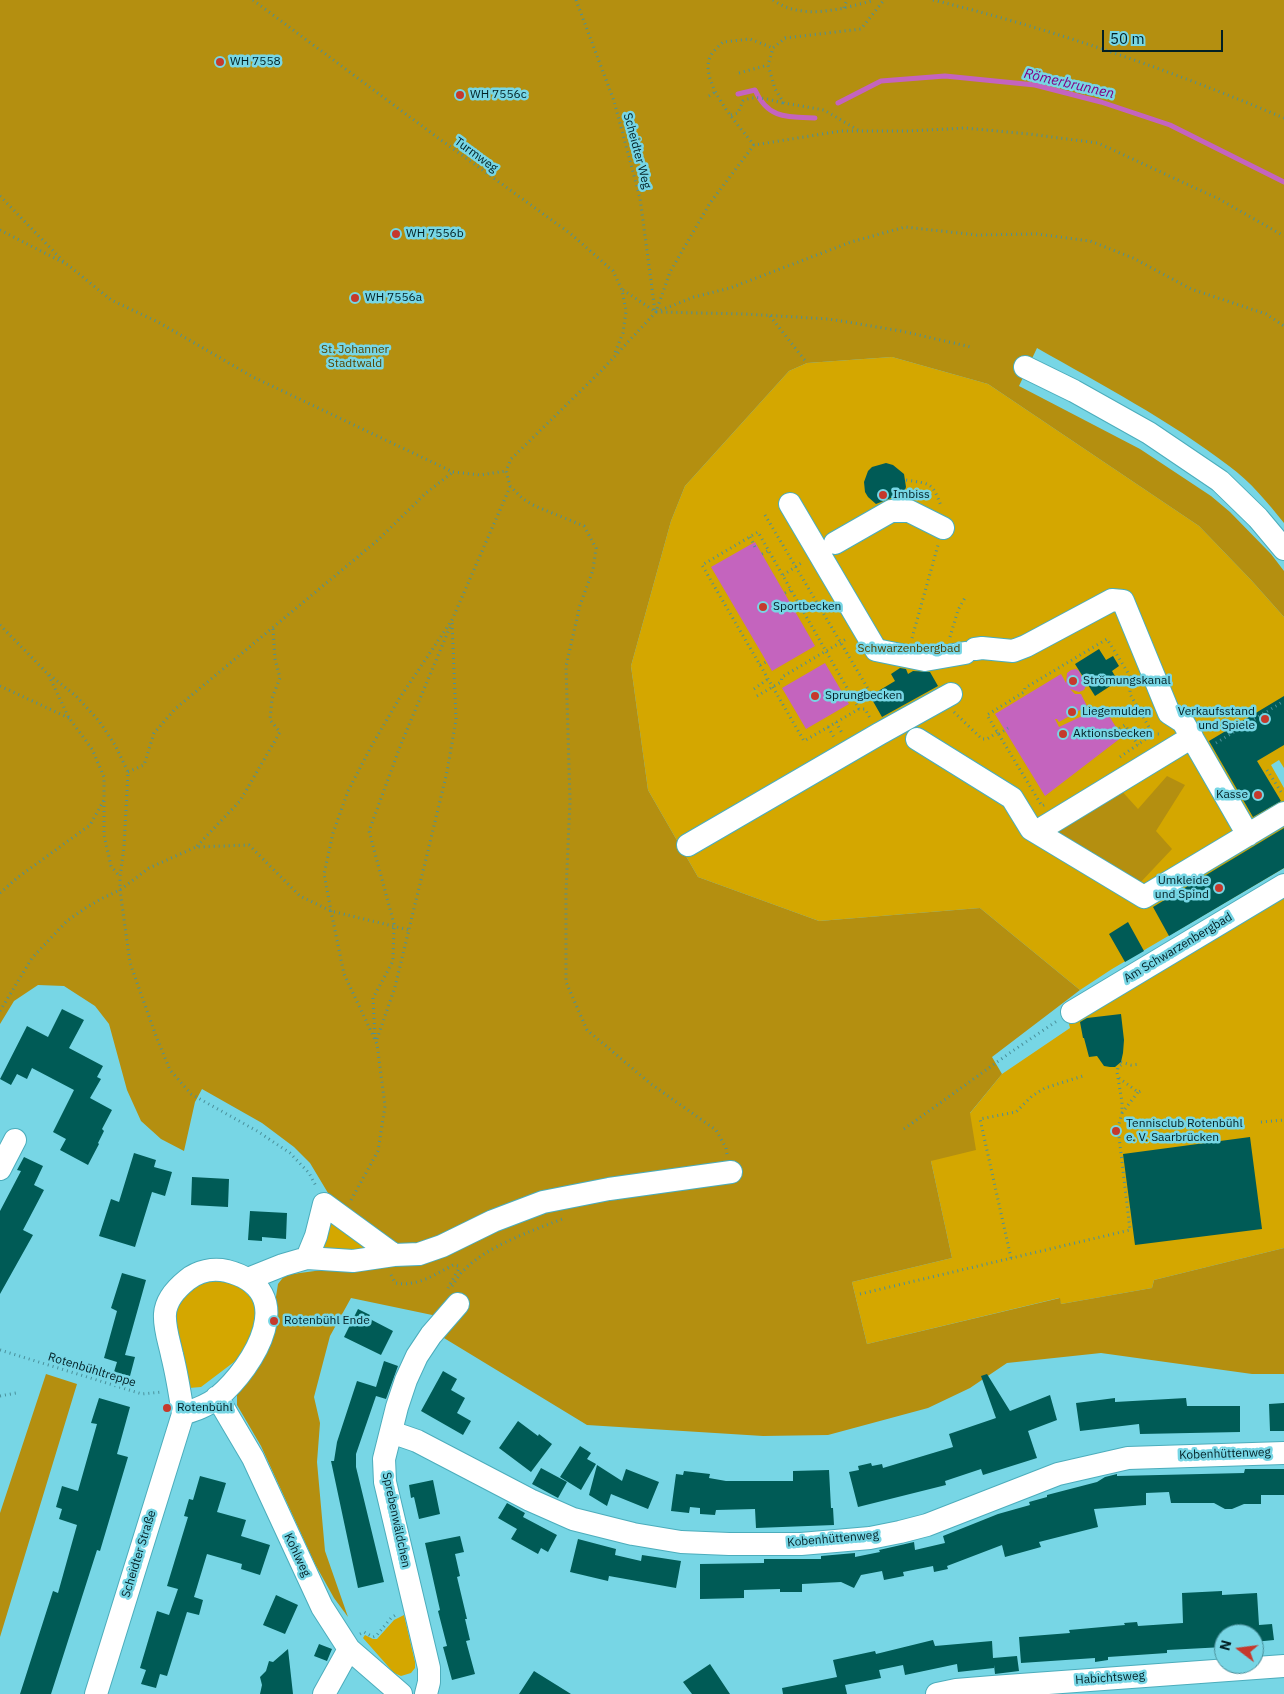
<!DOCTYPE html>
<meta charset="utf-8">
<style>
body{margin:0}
#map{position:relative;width:1284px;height:1694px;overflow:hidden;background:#77d6e5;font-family:"IBM Plex Sans",sans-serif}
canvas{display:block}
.north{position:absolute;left:1214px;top:1624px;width:50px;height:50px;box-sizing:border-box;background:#77d6e5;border:1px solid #488d98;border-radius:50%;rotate:285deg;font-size:14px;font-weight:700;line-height:20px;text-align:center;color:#022025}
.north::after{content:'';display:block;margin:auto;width:18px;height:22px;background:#c6392c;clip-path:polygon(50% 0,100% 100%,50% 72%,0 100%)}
.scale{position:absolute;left:1102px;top:30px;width:121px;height:22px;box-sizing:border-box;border:2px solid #022025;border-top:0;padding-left:6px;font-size:15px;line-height:18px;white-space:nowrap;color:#022025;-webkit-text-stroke:4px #77d6e5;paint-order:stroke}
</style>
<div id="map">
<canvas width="1284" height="1694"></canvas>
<div class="north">N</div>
<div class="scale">50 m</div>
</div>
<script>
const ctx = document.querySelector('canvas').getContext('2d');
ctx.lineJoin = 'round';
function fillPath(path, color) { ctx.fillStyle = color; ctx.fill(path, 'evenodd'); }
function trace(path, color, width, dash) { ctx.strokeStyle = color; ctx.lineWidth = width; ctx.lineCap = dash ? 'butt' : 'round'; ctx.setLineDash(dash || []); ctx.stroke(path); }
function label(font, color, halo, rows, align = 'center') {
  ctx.font = font + ' "IBM Plex Sans",sans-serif'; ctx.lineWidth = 5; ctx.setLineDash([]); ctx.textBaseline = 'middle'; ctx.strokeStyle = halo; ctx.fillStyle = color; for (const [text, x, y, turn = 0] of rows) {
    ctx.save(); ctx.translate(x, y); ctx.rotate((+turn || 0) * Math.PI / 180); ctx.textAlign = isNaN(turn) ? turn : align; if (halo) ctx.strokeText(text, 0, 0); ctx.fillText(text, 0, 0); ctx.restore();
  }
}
fillPath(new Path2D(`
 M892,357L988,384L1199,526L1252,581L1284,617V768L1279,760L1271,765L1284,788V868L1112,969L1080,990L980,908L819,921L698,877L648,790L631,666L671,521L685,486L789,371L807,363Z
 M1284,897V1248L1154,1280L1152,1288L1061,1304L1059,1298L867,1344L852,1282L952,1258L931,1161L1002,1074L1070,1028L1068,1020Z
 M329,1221L367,1246L364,1252L324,1250L321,1239Z
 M215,1278L237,1284L256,1303L257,1328L238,1359L201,1387L189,1388L185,1380L174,1310L190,1287Z
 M404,1615L415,1662V1668L411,1673L401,1676L394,1673L363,1638L365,1635L373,1639H377L394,1620Z`), '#d4a700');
fillPath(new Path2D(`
 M0,0H1284V523C1268,503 1250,481 1229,466C1169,420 1102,385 1037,348L1019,386L1140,449L1211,496L1230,512L1271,554L1284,571V617L1252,581L1199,526L988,384L892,357L807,363L789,371L685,486L671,521L631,666L648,790L698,877L819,921L980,908L1080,990L992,1057L1002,1074L970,1113L976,1150L931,1161L952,1258L852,1282L867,1344L1060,1298L1061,1304L1152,1288L1154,1280L1284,1248V1374H1252L1101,1353L1007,1363L970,1388L928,1408L828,1435L763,1436L587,1425L439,1335L437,1316L351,1298L330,1336L314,1397L320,1423L317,1462L325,1551L348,1617L334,1598L315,1564L261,1446L237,1405V1394L275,1303L278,1284L285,1275L367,1264L407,1253L328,1193L310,1163L294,1147L262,1123L202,1089L195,1102L184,1151L161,1139L141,1121L127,1090L109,1024L95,1006L64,986L38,985L14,1001L0,1024Z
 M1167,776L1185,785L1156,831L1172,849L1138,885L1049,830L1119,788L1138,809Z
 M46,1374L77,1384L0,1637V1513Z`), '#b48f10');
fillPath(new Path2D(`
 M755,542L815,646L772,671L711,567Z
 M825,663L849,704L806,729L782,688Z
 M1076,669L1079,671L1086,686L1084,690L1079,692L1070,689L1075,694H1081L1087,706L1059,722L1057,719H1055L1059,727L1103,706L1122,737L1045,796L995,714L1061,674L1066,683L1067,673L1071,670Z`), '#c464be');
trace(new Path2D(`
 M738,94L755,90C768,119 787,117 815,118
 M838,103L881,81L945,76L1035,85L1101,102L1170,125L1284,182`), '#c464be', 5);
fillPath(new Path2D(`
 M886,463L893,465L904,474L906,487L902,498H891L876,504L868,497L865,492L864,482L868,471L872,467Z
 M1099,649L1106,660L1113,656L1119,666L1112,671L1118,681L1095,696L1075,664Z
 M900,668L906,669L908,674L913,671L930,672L938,686L882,717L870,696L895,681L891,674Z
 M1284,696V745L1257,761L1281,801L1253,817L1209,741Z
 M1284,828V868L1169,936L1153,907Z
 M1128,922L1144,951L1125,962L1109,934Z
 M62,1009L84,1020L69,1048L103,1066L97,1077L101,1079L90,1098L112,1110L102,1129L104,1131L98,1143L99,1144L88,1165L60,1150L66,1139L53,1132L74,1090L32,1068L27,1079L17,1074L11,1085L0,1079L27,1026L48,1037Z
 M1121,1014L1124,1040L1123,1053L1121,1062L1115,1067H1110L1104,1066L1097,1056L1089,1057L1084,1038H1083L1080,1022L1087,1018Z
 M1250,1137L1262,1229L1135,1245L1123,1154Z
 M134,1153L156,1160L154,1167L172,1172L165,1196L152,1192L135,1247L99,1236L111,1199L119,1202Z
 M24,1157L43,1166L34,1185L44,1190L23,1230L33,1235L0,1294V1211L21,1171L17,1170Z
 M192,1177L229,1179L228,1207L191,1205Z
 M250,1211L287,1213L286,1239L262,1237V1241L248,1240Z
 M122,1273L146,1280L125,1355L135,1357L130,1376L114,1372L117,1362L104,1358L117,1311L111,1308Z
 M358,1309L370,1315L368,1318L393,1331L381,1355L344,1337Z
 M384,1361L398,1366L386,1399L376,1396L356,1454V1467L384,1582L358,1588L331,1461H334L337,1442L357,1381L376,1387Z
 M443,1371L457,1379L451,1390L465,1398L457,1413L471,1421L463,1435L421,1411Z
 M987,1374L1010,1411L1050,1395L1057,1420L1028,1431L1037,1458L983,1475L981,1469L945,1481L946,1485L858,1507L849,1472L859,1470L858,1466L871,1463L872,1466L882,1464L883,1468L953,1447L949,1434L996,1418L981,1376Z
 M99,1398L130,1407L117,1454L128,1457L100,1551L97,1550L51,1694H20L53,1591L58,1593L77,1525L59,1519L62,1509L56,1507L62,1486L78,1491L97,1424L91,1423Z
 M1115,1398V1402L1186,1398L1187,1406H1240V1432L1140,1434L1139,1424L1080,1431L1076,1403Z
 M1284,1403V1431H1270L1269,1404Z
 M518,1421L538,1436L539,1434L552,1444L531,1472L499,1448Z
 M580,1446L591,1453L587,1459L596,1464L581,1490L560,1477Z
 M597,1465L622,1481L626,1469L659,1482L648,1509L611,1494L607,1506L589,1495Z
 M541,1468L567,1482L558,1498L532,1484Z
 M1245,1469H1284V1495H1261V1504H1244L1232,1509H1225L1214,1503H1171L1169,1492L1146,1493V1505L1094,1509L1098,1527L1039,1542L1041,1547L1005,1557L1002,1545L947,1566L948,1569L934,1572L933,1566L903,1572L904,1576L884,1580L882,1571L861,1575L854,1588L841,1582L802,1584V1592H780V1589L744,1590V1598L700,1599V1564L764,1563V1559H821V1556L855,1553V1557L880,1552L879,1550L914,1542L915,1550L945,1543L943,1536L998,1514L1030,1505L1029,1502L1047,1497V1495L1097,1482L1105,1477L1117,1474V1476L1244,1473Z
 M829,1470L831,1508H833L834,1525L756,1528L755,1509L716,1510L715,1515L700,1514V1508L690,1507L689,1513L671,1511L676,1474L683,1475L684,1471L710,1474L709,1478L726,1481H793V1471Z
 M200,1476L226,1483L217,1512L246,1520L241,1536L270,1545L260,1575L241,1569L242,1564L207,1554L194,1597L203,1600L199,1615L187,1612L167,1676L160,1674L156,1688L141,1684L146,1670L140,1668L157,1611L169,1615L178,1589L167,1586L188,1517L184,1516L189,1499L193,1500Z
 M433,1480L440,1514L419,1519L414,1497L411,1498L409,1485Z
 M507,1503L525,1513L523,1517L557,1535L548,1552L541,1548L538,1554L511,1539L517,1529L498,1518Z
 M460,1536L464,1552L455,1554L460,1576L457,1577L467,1619H465L470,1640L466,1641L475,1674L452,1680L443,1647L447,1646L438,1611L440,1610L425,1543Z
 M578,1539L616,1549L615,1555L641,1561L642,1555L681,1561L676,1588L609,1576L608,1581L570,1572Z
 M1222,1591V1595L1257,1593L1259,1625L1272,1624L1274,1640L1254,1642V1634H1224V1647L1167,1650V1653L1108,1657V1660L1095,1662V1658L1021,1663L1019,1637L1070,1633L1069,1630L1125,1625L1124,1623L1137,1622L1138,1626L1183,1623L1182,1593Z
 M276,1595L298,1605L285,1634L263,1625Z
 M933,1640L935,1646L992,1641L993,1658L1017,1656L1019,1671L995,1674L994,1665V1668L958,1672L957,1664L905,1675L903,1665L879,1670L881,1678L845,1685L847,1694H783L782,1688L837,1677L833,1660L875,1651L876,1654Z
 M319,1644L332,1649L327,1661L314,1656Z
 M288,1649L293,1694H260L262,1685L260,1677L266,1671L269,1661L273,1662Z
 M710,1664L730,1694H692L683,1682Z
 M534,1671L571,1694H519Z`), '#005b56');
const minor = new Path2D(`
 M1025,367L1074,391L1149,433L1220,481L1258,518L1284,549
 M790,504L876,650L925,660L965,653
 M835,543L891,511H909L943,528
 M975,649L982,648L1013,651L1026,646L1112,600L1123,601L1169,713L1183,722L1248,835
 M917,739L1012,798L1031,829L1144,897L1284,813
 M1036,832L1192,737
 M688,845L879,734L951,694
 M1072,1012L1284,885
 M0,1169L15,1140
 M307,1258L316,1236L324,1204L394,1255
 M248,1279L283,1265L307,1258L353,1261L394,1255L419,1254L442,1246L493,1221L543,1202L609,1189L731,1172
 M217,1397L253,1458L322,1607L349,1649L401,1694
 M391,1432L417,1441L530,1500L573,1519L633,1534L681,1542L729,1544H801L870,1538L900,1532L927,1525L1058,1474L1128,1458L1284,1453
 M96,1694L183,1414C180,1394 177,1375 172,1355C169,1341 164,1327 165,1314C166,1299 177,1288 187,1280C198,1271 213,1268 227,1271C301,1290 255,1366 217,1398C207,1406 195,1410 183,1414
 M324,1694L349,1649
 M426,1694L429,1682V1668L385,1482L384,1459L397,1407L406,1380L417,1356L431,1335L458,1304
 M937,1694L956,1690L993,1687L1284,1666`);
trace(minor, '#4cadbc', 24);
trace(new Path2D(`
 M253,0L434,135L571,234L613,271L622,290L626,311L623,333L614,355
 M576,0L614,101L640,198L655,311
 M773,0C802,21 843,9 874,0
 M933,0C1053,29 1170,70 1284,118
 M844,8L847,0
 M739,73L768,65
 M709,96L715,92
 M731,115L738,113L743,101C756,94 769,100 783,103
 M858,130L824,110L784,103L775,89L768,65L773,48L785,38L861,29L884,0
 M754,145C739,126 699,83 710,57C713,51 719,46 723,42L750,39L773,48
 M0,196L64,262
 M0,230L68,265L111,300L158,322L253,377L453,472L480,475L506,471
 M623,290L656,312L745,314L829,319L901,331L971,347
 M656,312L694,297L730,288L851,242L905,227L977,235L1037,234L1090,241L1133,258L1191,289L1266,314L1284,326
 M770,316L807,363
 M906,480C931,484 932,482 941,506
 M765,515L870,692
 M750,537L755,547
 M762,554L768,551
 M783,575L803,562
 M785,593L791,590
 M0,625L46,672L76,696L99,721L115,745L128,772L124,847L120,877V890L130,963L156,1036L170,1070L191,1094L257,1131L290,1153L309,1173L317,1188
 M950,637L958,610L966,596
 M912,638L938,545
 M760,665L766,662
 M0,686L69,718
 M754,689L768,679
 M757,696L781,682L782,677L848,638
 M859,709L804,741L702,565L758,532L859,709H865L870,718
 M954,712L982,739H987L998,732
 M836,722L843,735
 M828,727L835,739
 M1115,731L1125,725L1138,745
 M999,734L1008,728
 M1216,743L1284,701
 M1120,757L1153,734H1159
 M1267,770L1283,795
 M128,772L144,765L154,733L175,709L378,540L426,493L453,472
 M104,801V835L111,866L120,877
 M1044,805L1042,806L987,715L1024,692L1025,688L1107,639L1130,676V694L1153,734
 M197,846L240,801L280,732L270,720L272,698L280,678L275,659L273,628
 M0,893L17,878L90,825L104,800V777L92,749L69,718L48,674
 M0,1011L32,958L67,921L87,907L103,898L120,890L149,868L196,847L249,845L300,896L331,911L409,930
 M375,1039L373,998L393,961L394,924L369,831L401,744L450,627
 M377,1039L395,987L447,772L456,720L452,621
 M1121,1062L1131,1065L1140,1064
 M1119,1078L1138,1092L1144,1090
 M1122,1113L1138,1092
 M1261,1122L1284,1120
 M904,1129L1011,1052L1057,1021
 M727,1154L726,1148L716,1130L651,1084L587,1030L566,982V892L570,801L566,666L580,605L593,570L596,548L584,526L535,506L523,499L510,486L506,471L511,459L601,371L656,312L670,272L710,203L754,145L841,131H908L965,128L1029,134L1098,143L1219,199L1284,236
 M351,1200L378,1151L385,1106L377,1044L344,974L331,911L324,874L333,833L348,791L372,745L399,699L452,620L510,487
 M1011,1258L980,1119L1016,1112L1032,1096L1045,1088L1086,1075
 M391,1275L395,1283C417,1287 434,1275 453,1265L458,1266V1270L448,1288
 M452,1286C456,1281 459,1274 464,1270C487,1246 534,1230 565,1218
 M860,1294L1130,1230L1118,1128L1122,1113V1102L1117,1072L1118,1067L1124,1063
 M0,1350L142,1394L162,1392
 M0,1396L16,1393
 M360,1634L364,1632L373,1637L376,1636L391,1618L397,1614`), '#4a909b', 3, [1, 4]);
trace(minor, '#fff', 22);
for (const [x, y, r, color] of [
 [220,62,5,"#c6392c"],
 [460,95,5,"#c6392c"],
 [396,234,5,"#c6392c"],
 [355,298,5,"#c6392c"],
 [883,495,5,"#c6392c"],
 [763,607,5,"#c6392c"],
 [1073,681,5,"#c6392c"],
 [815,696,5,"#c6392c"],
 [1072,712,5,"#c6392c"],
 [1265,719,5,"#c6392c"],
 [1063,734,5,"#c6392c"],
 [1258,795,5,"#c6392c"],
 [1219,888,5,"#c6392c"],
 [1116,1131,5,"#c6392c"],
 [274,1321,5,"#c6392c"],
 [167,1408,5,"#c6392c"]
]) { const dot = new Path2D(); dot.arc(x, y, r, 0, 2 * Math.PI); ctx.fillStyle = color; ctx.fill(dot); trace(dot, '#77d6e5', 2); }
label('12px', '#022025', '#77d6e5', [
 ["WH 7558",230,62],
 ["WH 7556c",470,95],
 ["WH 7556b",406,234],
 ["WH 7556a",365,298],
 ["Imbiss",893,495],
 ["Sportbecken",773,607],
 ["Strömungskanal",1083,681],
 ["Sprungbecken",825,696],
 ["Liegemulden",1082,712],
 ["Verkaufsstand",1255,712,"right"],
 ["und Spiele",1255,726,"right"],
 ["Aktionsbecken",1073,734],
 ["Kasse",1248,795,"right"],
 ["Umkleide",1209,881,"right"],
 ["und Spind",1209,895,"right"],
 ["Tennisclub Rotenbühl",1126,1124],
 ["e. V. Saarbrücken",1126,1138],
 ["Rotenbühl Ende",284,1321],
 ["Rotenbühl",177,1408]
], 'left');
label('12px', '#022025', '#77d6e5', [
 ["Scheidter Weg",637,151,75],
 ["Turmweg",476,155,36],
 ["Am Schwarzenbergbad",1178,948,-31],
 ["Rotenbühltreppe",92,1370,17],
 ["Kobenhüttenweg",1225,1454,-2],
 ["Sprebenwäldchen",396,1520,78],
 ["Kobenhüttenweg",833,1539,-5],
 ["Scheidter Straße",139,1554,-73],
 ["Kohlweg",297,1555,65],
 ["Habichtsweg",1110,1678,-4]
]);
label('12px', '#564303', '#77d6e5', [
 ["St. Johanner",355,350],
 ["Stadtwald",355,364],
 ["Schwarzenbergbad",909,649]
]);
label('italic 14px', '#830081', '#77d6e5', [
 ["Römerbrunnen",1069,84,13]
]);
</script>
